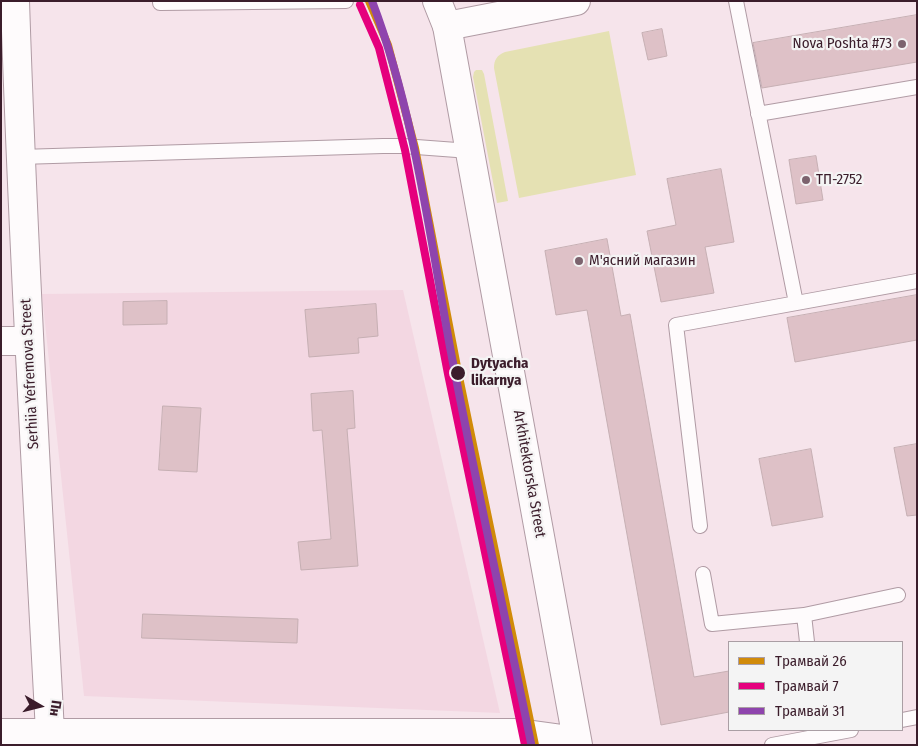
<!DOCTYPE html>
<meta charset="utf-8">
<style>
body{margin:0}
#map{position:relative;width:918px;height:746px;overflow:hidden;background:#f6e4eb;font-family:"Fira Sans Condensed",sans-serif}
canvas{display:block}
.frame{position:absolute;inset:0;border:2px solid #3b1d2b;pointer-events:none}
.legend{position:absolute;left:728px;top:641px;width:175px;height:90px;box-sizing:border-box;background:#f4f4f4;border:1px solid #aa9ea4;margin:0;padding:6px 9px;list-style:none;font-size:15px;color:#3b1d2b}
.legend li{display:flex;align-items:center;gap:10px;height:25px}
.legend b{width:25px;border:1px solid #aa9ea4}
.north{position:absolute;left:15px;top:681px;width:50px;height:50px;-webkit-text-stroke:4px #f4f4f4;paint-order:stroke;rotate:98deg;font-size:14px;font-weight:700;line-height:20px;text-align:center;color:#3b1d2b}
.north::after{content:'';display:block;margin:auto;width:18px;height:22px;background:#3b1d2b;clip-path:polygon(50% 0,100% 100%,50% 72%,0 100%)}
</style>
<div id="map">
<canvas width="918" height="746"></canvas>
<div class="frame"></div>
<ul class="legend">
<li><b style="height:6px;background:#d18b09"></b>Трамвай 26</li>
<li><b style="height:6px;background:#e5007d"></b>Трамвай 7</li>
<li><b style="height:6px;background:#8e44ad"></b>Трамвай 31</li>
</ul>
<div class="north">Пн</div>
</div>
<script>
const ctx = document.querySelector('canvas').getContext('2d');
ctx.lineJoin = 'round';
function fillPath(path, color) { ctx.fillStyle = color; ctx.fill(path, 'evenodd'); }
function trace(path, color, width, dash) { ctx.strokeStyle = color; ctx.lineWidth = width; ctx.lineCap = dash ? 'butt' : 'round'; ctx.setLineDash(dash || []); ctx.stroke(path); }
function label(font, color, halo, rows, align = 'center') {
  ctx.font = font + ' "Fira Sans Condensed",sans-serif'; ctx.lineWidth = 4.5; ctx.setLineDash([]); ctx.textBaseline = 'middle'; ctx.strokeStyle = halo; ctx.fillStyle = color; for (const [text, x, y, turn = 0] of rows) {
    ctx.save(); ctx.translate(x, y); ctx.rotate((+turn || 0) * Math.PI / 180); ctx.textAlign = isNaN(turn) ? turn : align; if (halo) ctx.strokeText(text, 0, 0); ctx.fillText(text, 0, 0); ctx.restore();
  }
}
fillPath(new Path2D(`
 M403,290L500,713L84,696L42,294Z`), '#f3d7e2');
fillPath(new Path2D(`
 M609,31L636,175L519,198L494,68C494,60 497,55 505,52Z
 M476,70H482L484,74L508,201L497,203L473,77L474,72Z`), '#e5e1b3');
const building = new Path2D(`
 M917,15V62L762,88L753,43Z
 M662,29L667,56L648,60L642,33Z
 M816,156L823,200L796,204L789,160Z
 M721,169L734,242L705,247L714,293L661,302L647,231L676,225L667,179Z
 M607,239L621,316L630,314L694,677L729,671V712L661,725L587,310L556,315L545,251Z
 M917,295V340L795,362L787,318Z
 M167,301V324L123,325V302Z
 M376,304L378,336L358,338L359,353L309,357L305,310Z
 M353,391L355,428L347,429L358,566L301,570L298,542L331,539L322,430L313,431L311,394Z
 M163,406L201,408L197,472L159,470Z
 M917,444V515L907,516L894,448Z
 M811,449L823,517L772,526L759,459Z
 M143,614L298,619L297,643L142,638Z`);
fillPath(building, '#dec1c7');
trace(building, '#c6afb3', 1);
const service = new Path2D(`
 M736,1L796,303
 M160,3L346,1
 M758,114L917,87
 M20,157L383,146H403L470,151
 M700,526L676,325L917,281
 M703,574L712,624L804,615
 M807,642L804,615L898,595
 M902,720L917,717
 M772,745L851,730`);
const minor = new Path2D(`
 M15,1C23,245 37,489 50,732L55,745
 M437,1L447,26
 M1,341H28`);
const tertiary = new Path2D(`
 M576,1L447,26L578,745
 M1,733H519L577,741`);
trace(service, '#b09ba4', 16);
trace(minor, '#b09ba4', 30);
trace(tertiary, '#b09ba4', 30);
trace(service, '#fefbfc', 14);
trace(minor, '#fefbfc', 28);
trace(tertiary, '#fefbfc', 28);
trace(new Path2D(`
 M369,1L388,45L415,148L458,372L535,745`), '#d18b09', 8);
trace(new Path2D(`
 M360,5L379,48L405,150L448,374L525,745`), '#e5007d', 8);
trace(new Path2D(`
 M372,1C414,111 429,231 450,347C475,479 504,611 531,743`), '#8e44ad', 8);
for (const [x, y, r, color] of [
 [902,44,5,"#7c636e"],
 [806,180,5,"#7c636e"],
 [579,261,5,"#7c636e"],
 [458,373,8,"#3b1d2b"]
]) { const dot = new Path2D(); dot.arc(x, y, r, 0, 2 * Math.PI); ctx.fillStyle = color; ctx.fill(dot); trace(dot, '#f4f4f4', 2); }
label('15px', '#3b1d2b', '#f4f4f4', [
 ["Nova Poshta #73",892,44,"right"],
 ["ТП-2752",816,180],
 ["М'ясний магазин",589,261]
], 'left');
label('bold 15px', '#3b1d2b', '#f4f4f4', [
 ["Dytyacha",471,364],
 ["likarnya",471,381]
], 'left');
label('15px', '#3b1d2b', '#f4f4f4', [
 ["Serhiia Yefremova Street",30,374,-93],
 ["Arkhitektorska Street",529,474,80]
]);
</script>
